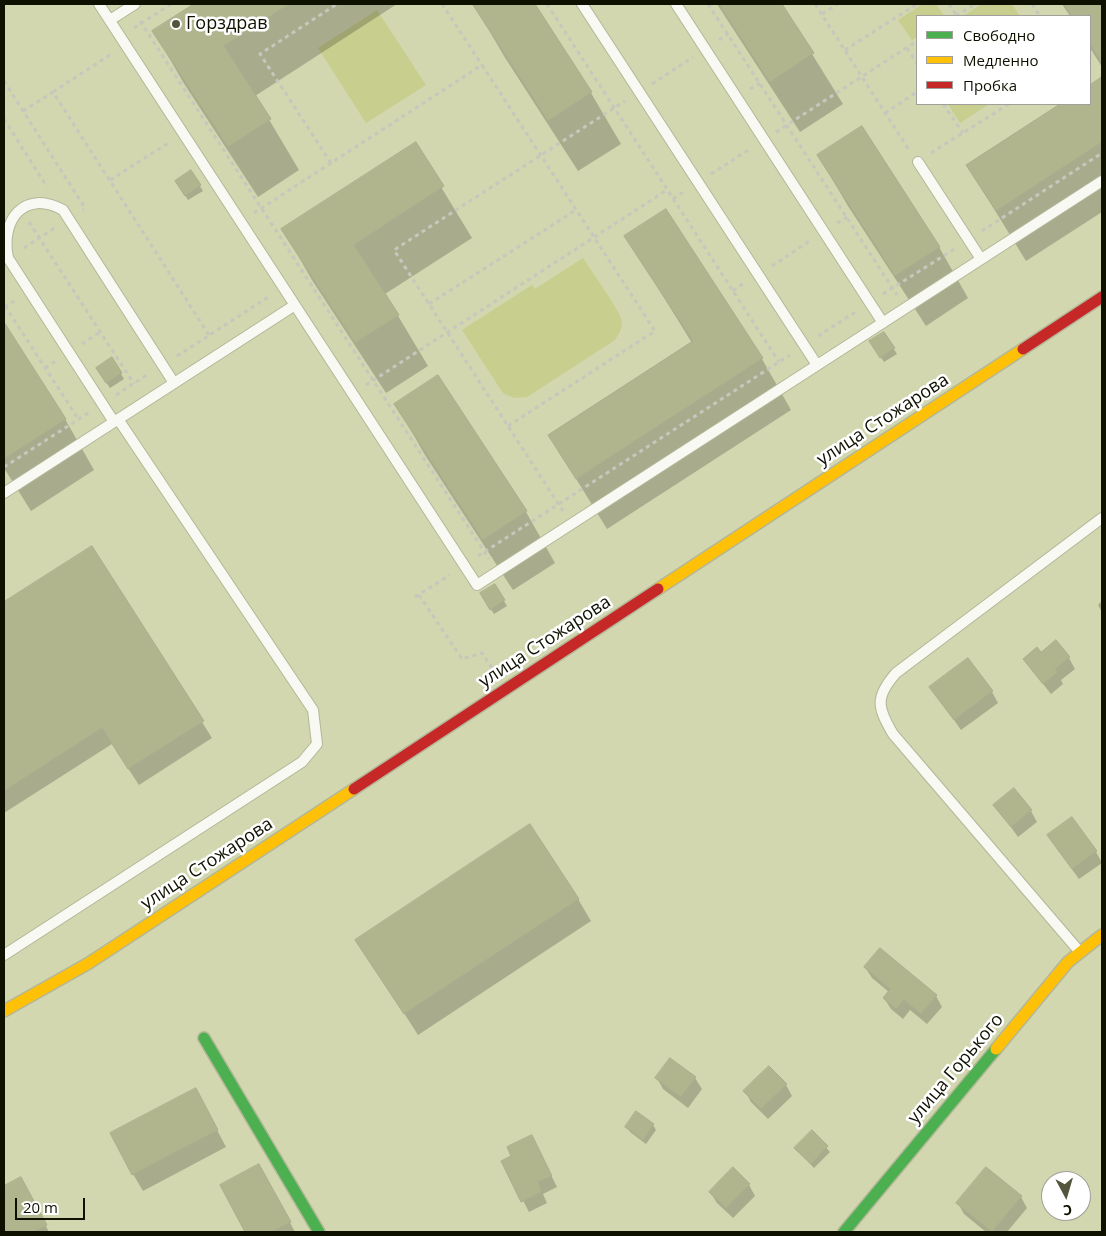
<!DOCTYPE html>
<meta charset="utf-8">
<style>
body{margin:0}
#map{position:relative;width:1106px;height:1236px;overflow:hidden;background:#d2d7af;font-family:"Open Sans",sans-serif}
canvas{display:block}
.frame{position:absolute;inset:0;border:5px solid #0f1100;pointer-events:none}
.legend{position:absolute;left:916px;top:15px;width:175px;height:90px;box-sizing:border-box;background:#fff;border:1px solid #9fa099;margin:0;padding:6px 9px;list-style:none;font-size:15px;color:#0f1100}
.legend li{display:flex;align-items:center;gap:10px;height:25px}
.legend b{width:25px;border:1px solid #9fa099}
.north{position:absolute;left:1041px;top:1171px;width:50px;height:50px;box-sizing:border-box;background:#fff;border:1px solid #9fa099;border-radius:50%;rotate:174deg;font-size:14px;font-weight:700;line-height:20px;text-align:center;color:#0f1100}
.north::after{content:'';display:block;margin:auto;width:18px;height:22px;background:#53563d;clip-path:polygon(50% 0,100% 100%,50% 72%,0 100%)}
.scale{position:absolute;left:15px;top:1198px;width:70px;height:22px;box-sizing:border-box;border:2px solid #0f1100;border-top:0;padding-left:6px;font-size:15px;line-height:18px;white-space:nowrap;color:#0f1100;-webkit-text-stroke:4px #fff;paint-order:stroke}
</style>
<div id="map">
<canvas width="1106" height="1236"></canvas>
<div class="frame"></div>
<ul class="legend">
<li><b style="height:6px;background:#4caf50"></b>Свободно</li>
<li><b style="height:6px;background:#ffc107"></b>Медленно</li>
<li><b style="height:6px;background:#c62828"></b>Пробка</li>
</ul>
<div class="north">С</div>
<div class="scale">20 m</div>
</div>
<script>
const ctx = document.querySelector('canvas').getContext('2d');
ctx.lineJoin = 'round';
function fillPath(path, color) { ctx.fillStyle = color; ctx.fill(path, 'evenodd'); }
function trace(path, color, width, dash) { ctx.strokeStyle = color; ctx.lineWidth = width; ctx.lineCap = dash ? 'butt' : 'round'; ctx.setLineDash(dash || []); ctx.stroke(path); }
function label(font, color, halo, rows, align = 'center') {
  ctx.font = font + ' "Open Sans",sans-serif'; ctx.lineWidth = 5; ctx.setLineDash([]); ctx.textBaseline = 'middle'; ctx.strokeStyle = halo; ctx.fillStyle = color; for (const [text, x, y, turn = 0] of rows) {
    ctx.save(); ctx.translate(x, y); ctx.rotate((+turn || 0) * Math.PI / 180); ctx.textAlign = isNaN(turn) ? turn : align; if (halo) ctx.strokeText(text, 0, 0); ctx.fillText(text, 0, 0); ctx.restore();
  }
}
fillPath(new Path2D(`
 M923,4H936L944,16H917V37L912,40L898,20Z
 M982,4H1012L1020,16H963Z
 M377,10L426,85L366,123L318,48Z
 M948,104H989L960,123Z
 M583,258C591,271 620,310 622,322C622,329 619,334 615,340L527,397L514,398L503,393L462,330L532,285L535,289Z`), '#c7ce8e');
fillPath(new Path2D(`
 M196,4H397L255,96L299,170L258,197L183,82L154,31Z
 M477,4H534L591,93L621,144L578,171L504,56L475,6Z
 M717,4H781L843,104L800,132Z
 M1062,4H1102V67L1090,48V16H1070Z
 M1102,78V212L1026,261L967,165L1063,104H1090V86Z
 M415,144L472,238L385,294L428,366L386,393L312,280L283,229Z
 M818,155L939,247L968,298L926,326L848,206Z
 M191,172L203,191L188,200L176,181Z
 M666,210L762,359L791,410L607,529L549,435L692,343L626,236Z
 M4,324L65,419L94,470L31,511L4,468Z
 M884,334L897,354L884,362L871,342Z
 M112,359L124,379L110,388L97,369Z
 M438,377L526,512L555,563L513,590L425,455L396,404Z
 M92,547L212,738L139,785L112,744L4,813V603Z
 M494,585L507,606L494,614L481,594Z
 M1102,601V612L1098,605Z
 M1041,654L1069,658L1075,669L1061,680L1063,684L1051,694L1024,660Z
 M931,687L992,692L998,703L961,730Z
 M995,805L1031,811L1037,822L1018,837Z
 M1055,846L1096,852L1102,863L1079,879Z
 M578,899L591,921L418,1035L357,940Z
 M865,967L936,996L942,1007L927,1024L910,1010L903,1019L891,1009L884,998L889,992L872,978Z
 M657,1078H695L702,1089L688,1108L663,1089Z
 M786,1085L792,1096L768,1119L751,1102L745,1091Z
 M205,1107L226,1147L143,1191L133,1174Z
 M653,1125L656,1130L646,1144L630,1132L627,1127Z
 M812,1132L830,1152L814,1168L795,1148Z
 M537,1147L557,1187L543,1194L547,1203L529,1212L503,1162Z
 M21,1179L27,1190L49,1232H4V1188Z
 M268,1182L295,1232H247L221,1186Z
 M749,1185L755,1196L733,1218L717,1203L710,1192Z
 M1021,1197L1027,1208L1007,1232H986L964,1214L958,1203Z`), '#0003');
const building = new Path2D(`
 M194,4H289L224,46L271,119L228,147L152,31Z
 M475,4H535L592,92L548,121L473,5Z
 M719,4H782L814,53L770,82Z
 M1064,4H1102V63L1090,44V16H1072Z
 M1102,77V142L996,211L966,165L1060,104H1090V85Z
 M862,126L940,247L895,276L817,155Z
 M416,142L444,186L354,245L399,315L355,343L281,229Z
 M191,170L201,185L185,196L175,181Z
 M666,209L763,358L576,479L548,435L693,341L624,236Z
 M4,322L66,419L4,459Z
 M884,332L895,348L880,358L869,341Z
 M112,357L122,373L106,383L96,368Z
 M438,375L527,511L483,540L394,404Z
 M92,546L204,721L128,769L102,728L4,791V602Z
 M495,584L505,600L490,610L480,593Z
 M1056,640L1070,657L1055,669L1058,672L1043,684L1023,659L1037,647L1041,652Z
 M968,658L993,691L954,720L929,687Z
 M1014,788L1032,810L1011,827L993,805Z
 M1072,817L1097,851L1072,869L1047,835Z
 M530,824L579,899L404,1014L355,940Z
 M880,948L937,995L921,1014L904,1000L896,1009L883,998L890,989L864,967Z
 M670,1058L696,1077L681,1097L655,1078Z
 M769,1066L787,1084L761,1109L743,1091Z
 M196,1088L218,1130L132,1175L110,1133Z
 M636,1111L654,1124L643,1140L625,1127Z
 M812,1130L828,1146L811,1164L794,1148Z
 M532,1135L552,1176L538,1182L542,1192L521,1202L501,1161L511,1156L507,1147Z
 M259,1164L291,1222L272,1232H245L220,1185Z
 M733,1167L750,1184L726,1208L709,1192Z
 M986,1167L1022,1196L992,1232L956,1203Z
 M21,1177L47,1225L33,1232H4V1186Z`);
fillPath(building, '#b1b58e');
trace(building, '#aaad8e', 1);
const lane = new Path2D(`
 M99,4L477,585L1102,181
 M582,4L817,365
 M676,4L883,323
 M110,20L135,4
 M918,162L981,259
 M114,422L8,258C0,219 25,189 63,210L174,383
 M4,493L295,305
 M1079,951L893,734C877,707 875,697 896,673L1102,518
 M4,955L302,762L317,744L313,710L118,419`);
const fast = new Path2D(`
 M204,1038L319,1232
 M844,1232L996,1049`);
const slow = new Path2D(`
 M658,589L1023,349
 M4,1011L89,963L354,789
 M996,1049L1068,962L1102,935`);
const jam = new Path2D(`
 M1023,349L1102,297
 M354,789L658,589`);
trace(lane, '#b3b798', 12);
trace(fast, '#b3b798', 14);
trace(slow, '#b3b798', 14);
trace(jam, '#b3b798', 14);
trace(new Path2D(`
 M442,4L482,65
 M547,4L779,362
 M708,4L897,295
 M815,4L909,150
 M949,4L957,16
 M1032,4L1040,16
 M822,14L838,4
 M956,16L975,4
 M140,21L489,559
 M134,28L171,4
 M719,40L728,34
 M907,48L917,63
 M845,50L917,4
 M4,81L85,208L83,210
 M652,84L693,57
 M750,89L760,83
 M53,92L113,53
 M943,104L963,133
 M23,111L53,92L209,335
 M885,113L917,92
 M4,119L47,187
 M776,132L917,41
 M931,153L1009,104
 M331,163L260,54L337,4
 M711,174L750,149
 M110,180L170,142
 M673,199L685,191
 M254,213L482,65L655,331L508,426
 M29,222L134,384
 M837,223L847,217
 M982,231L1102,153
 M24,248L56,227
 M772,266L811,240
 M733,291L745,282
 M883,294L956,248
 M429,304L576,210
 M5,306L79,420
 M4,307L16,300
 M818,336L857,311
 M82,344L100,332
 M177,356L270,296
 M45,368L56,361
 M366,385L667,190
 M116,395L148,374
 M4,467L90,412
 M563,511L394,250L625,101
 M478,556L790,355
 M419,595L462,659L482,653L492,668
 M415,597L450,575`), '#c6c7bd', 3, [4, 4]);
trace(lane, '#f8f9f3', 10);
trace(fast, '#4caf50', 11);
trace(slow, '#ffc107', 11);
trace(jam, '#c62828', 11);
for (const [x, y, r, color] of [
 [176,24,5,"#53563d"]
]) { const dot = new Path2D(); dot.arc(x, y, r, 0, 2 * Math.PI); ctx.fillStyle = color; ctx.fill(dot); trace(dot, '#fff', 2); }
label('18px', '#0f1100', '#fff', [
 ["Горздрав",186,24]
], 'left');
label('18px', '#0f1100', '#fff', [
 ["улица Стожарова",883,420,-33],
 ["улица Стожарова",545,642,-33],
 ["улица Стожарова",207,864,-33],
 ["улица Горького",956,1069,-50]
]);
</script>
